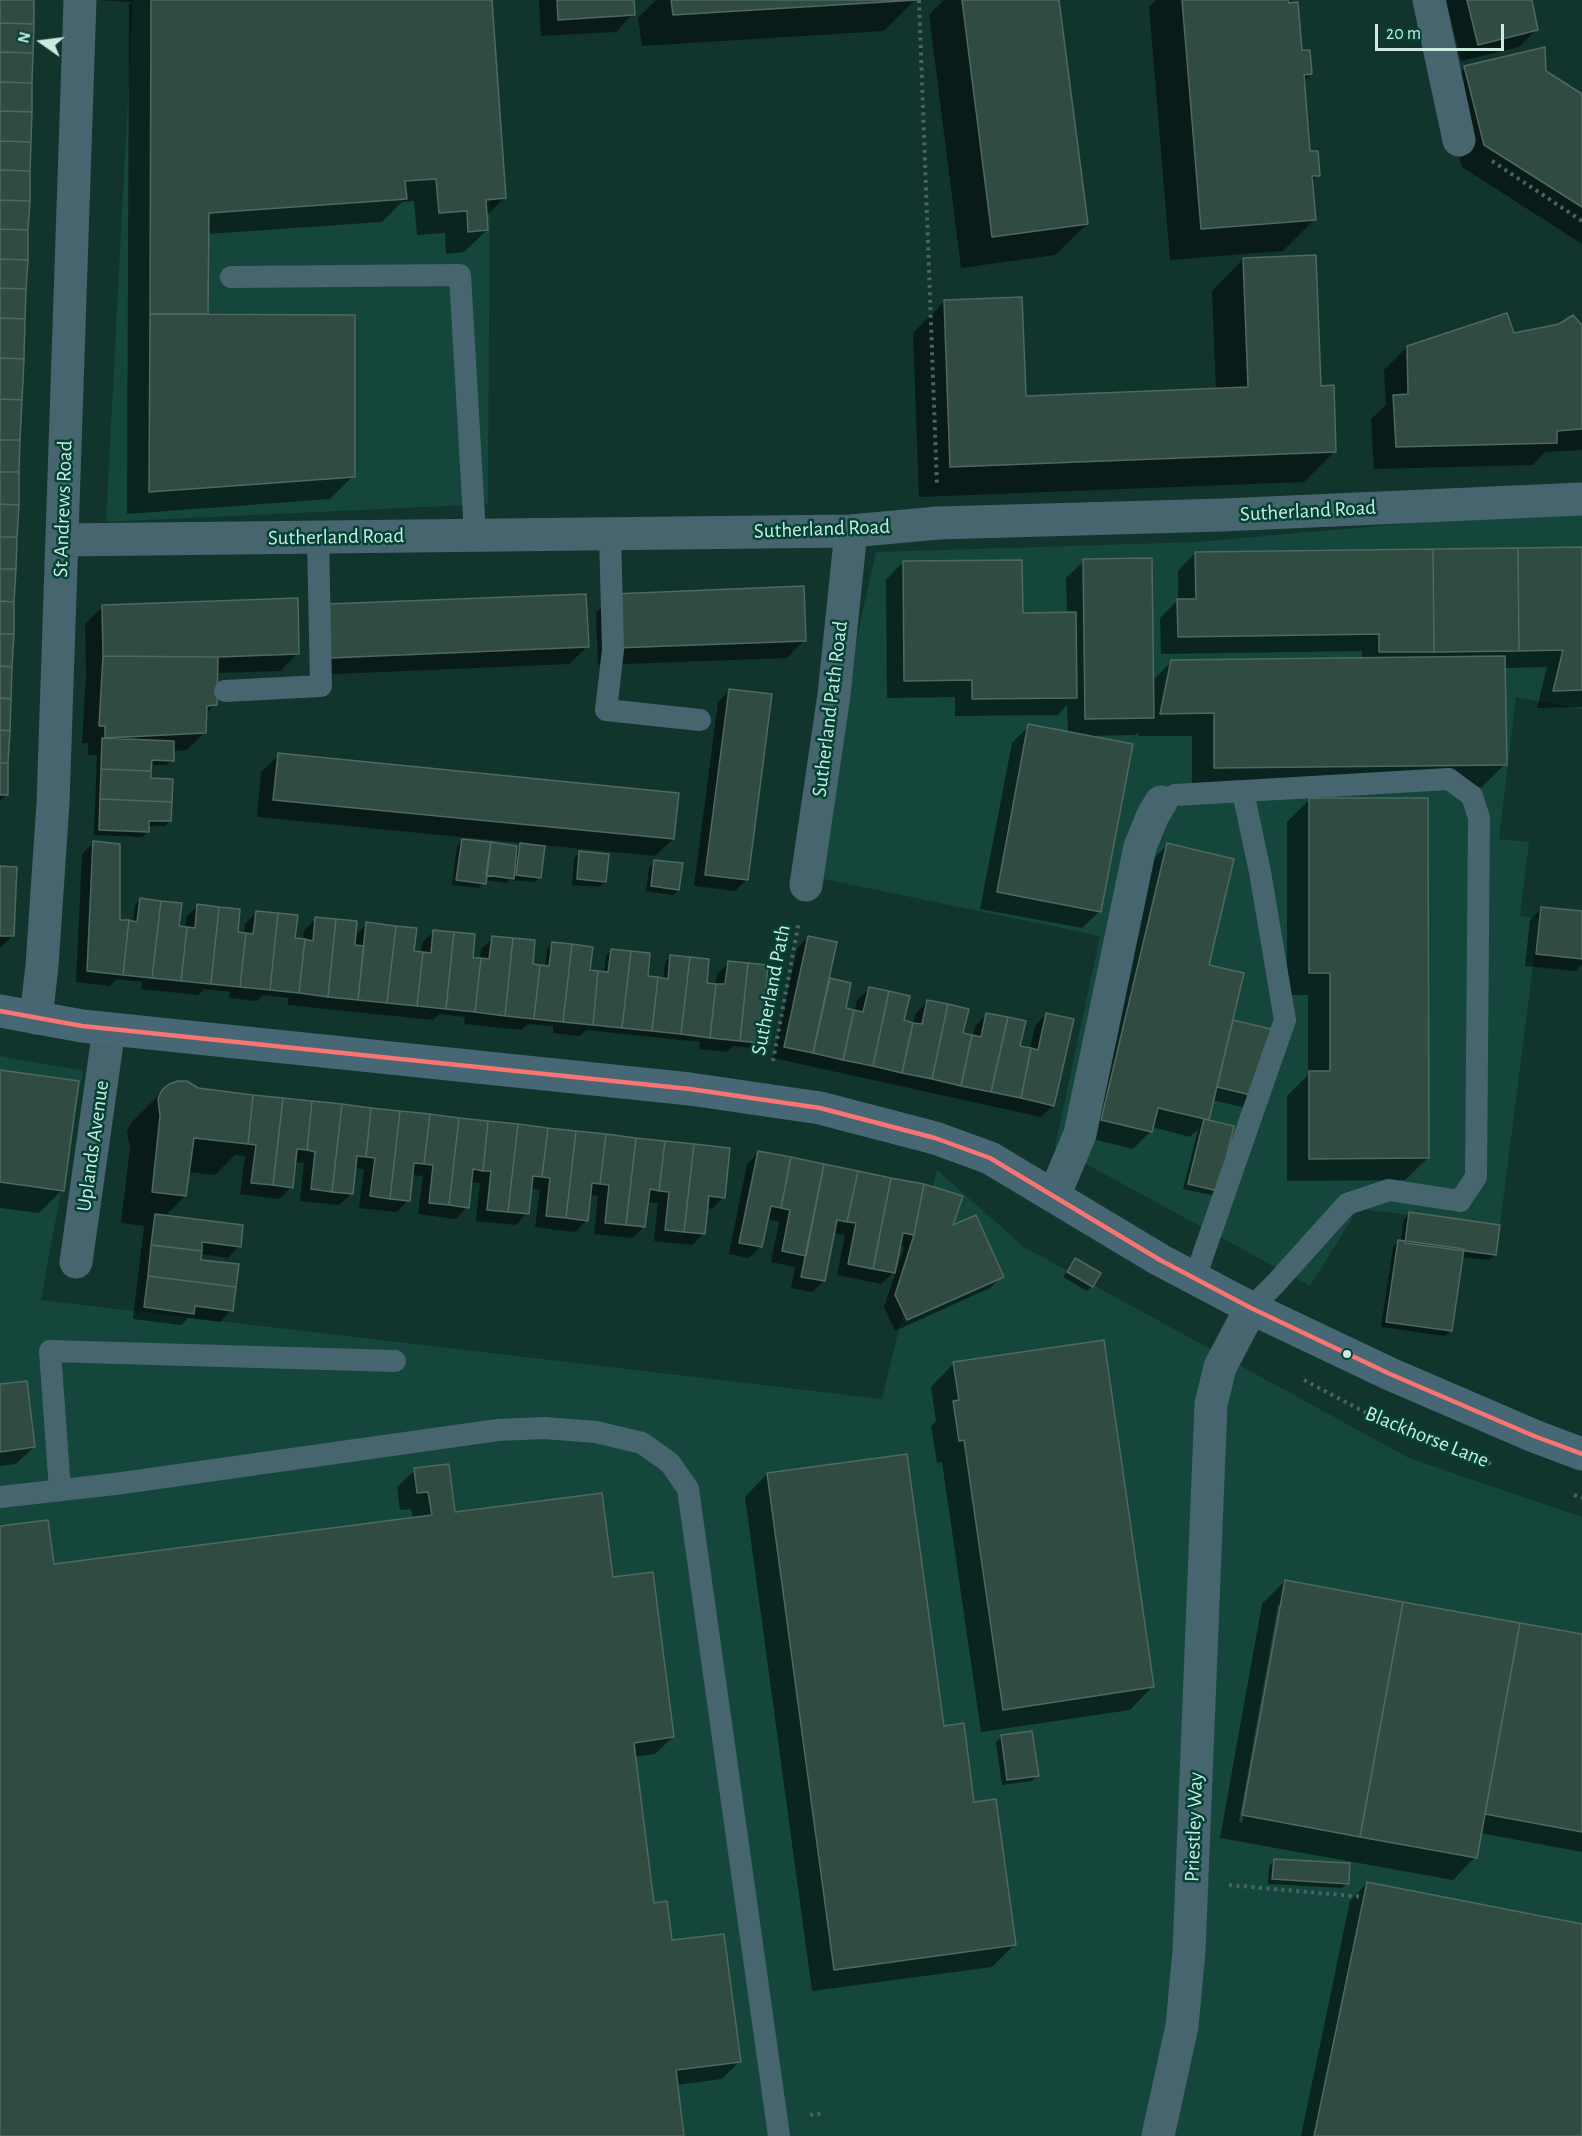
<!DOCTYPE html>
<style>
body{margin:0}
#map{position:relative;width:1582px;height:2136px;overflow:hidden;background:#11342d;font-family:"Alegreya Sans",sans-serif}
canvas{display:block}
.north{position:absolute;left:12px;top:12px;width:60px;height:60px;-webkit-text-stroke:4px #024336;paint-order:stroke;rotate:284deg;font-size:16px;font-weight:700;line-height:24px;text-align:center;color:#cde9e0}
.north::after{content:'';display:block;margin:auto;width:21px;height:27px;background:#cde9e0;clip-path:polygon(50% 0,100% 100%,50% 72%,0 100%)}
.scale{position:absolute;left:1375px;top:24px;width:129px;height:27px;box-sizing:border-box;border:3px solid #cde9e0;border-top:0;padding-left:8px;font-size:18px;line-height:21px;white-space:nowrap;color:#cde9e0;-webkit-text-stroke:4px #024336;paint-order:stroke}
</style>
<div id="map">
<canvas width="1582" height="2136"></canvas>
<div class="north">N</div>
<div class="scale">20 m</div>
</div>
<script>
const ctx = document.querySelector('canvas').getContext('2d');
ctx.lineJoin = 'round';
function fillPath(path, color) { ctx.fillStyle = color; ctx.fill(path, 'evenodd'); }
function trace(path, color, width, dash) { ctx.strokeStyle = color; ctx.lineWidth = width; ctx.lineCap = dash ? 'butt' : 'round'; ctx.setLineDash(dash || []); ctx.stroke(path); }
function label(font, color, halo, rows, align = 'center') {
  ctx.font = font + ' "Alegreya Sans",sans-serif'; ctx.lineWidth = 5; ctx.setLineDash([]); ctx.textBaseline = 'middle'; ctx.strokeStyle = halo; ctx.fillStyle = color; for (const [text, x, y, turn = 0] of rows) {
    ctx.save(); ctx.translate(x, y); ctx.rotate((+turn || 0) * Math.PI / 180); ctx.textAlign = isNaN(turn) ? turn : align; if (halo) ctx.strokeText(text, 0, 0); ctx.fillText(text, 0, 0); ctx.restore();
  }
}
fillPath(new Path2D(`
 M133,0H491L488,504L106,522Z
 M1582,508V709L1516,697L1499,839L1529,842L1520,916L1539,919L1500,1225L1358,1209L1310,1286L1055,1147L1100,936L804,875L876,552L1197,542Z
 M0,1056L83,1071L41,1300L882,1399L937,1170L1024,1247L1409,1458L1582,1517V2136H0Z`), '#14463b');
fillPath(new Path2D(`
 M0,0H32L6,795L0,801Z
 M98,0H491L504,198L486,216L487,230L464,252L446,254L445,233L417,235L414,201L402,202L382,222L207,234L206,316L353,476L330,499L127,514L129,4L132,2Z
 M539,0H632L633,14L616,32L541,36Z
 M656,0H915L884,31L642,46L638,18Z
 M944,0H1058L1087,224L1055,255L961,268L929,15Z
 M1156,0H1287L1301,52L1311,74L1303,82L1309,153L1318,175L1311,182L1315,219L1283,251L1170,260L1149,7Z
 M1446,0H1530L1536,30L1519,47L1461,61Z
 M1465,68L1545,72L1582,95V244L1462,167L1442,91Z
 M1243,259L1319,387L1335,451L1304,482L919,497L913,333L945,301L1024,397L1216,390L1212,291Z
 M1582,327V450L1545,452L1533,465L1374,469L1371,419L1386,405L1384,370L1407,347Z
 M1582,548V707L1537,708L1547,667L1504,668L1505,764L1482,787L1192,790V736H1138L1139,732L1135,735L1089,736L1100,911L1082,928L980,909L1012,743L1029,726L1068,733L1067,705L1058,715L955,716V697L887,698L886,580L903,562L1021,614H1067L1066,578L1084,561L1152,681L1172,661L1362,659V651L1161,654L1160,618L1178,600V571L1195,553Z
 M614,595L804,640L787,658L598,665L596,613Z
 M103,606L298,653L280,671L216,673L215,705L205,715L204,733L187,750L173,751L172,760L167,765H150L149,779L170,821L164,826H148V832L142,837L94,835L97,755H88V743H82L86,675L85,624Z
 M311,623L587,647L569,664L313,675Z
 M730,690L747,879L735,891L694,886L718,702Z
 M279,755L673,839L655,856L543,845L540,877L535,882L510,880L507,883L484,880L479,888L452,885L457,846L463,840L518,847L522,843L257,817L261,772Z
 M1309,800L1428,1158L1405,1180L1287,1181V1096L1308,1075V995H1287V822Z
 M93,843L119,921L133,922L135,905L140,900L178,928H185L186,917L197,906L236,934H244L245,924L257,912L294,940L303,941L304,930L316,919L354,937L367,924L412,953L421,954L422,943L434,931L471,959L480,960L481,949L493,938L531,965L545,967L547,949L553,944L589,972L604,973L606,956L611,950L647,978L663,980L665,962L671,957L705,984L715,985L717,974L729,963L764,990L768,1043L762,1049L733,1046L727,1052L699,1049L700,1042L586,1030L580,1036L553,1033V1026L528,1024L521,1030L464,1024L465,1017L439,1014L433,1020L288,1005V998L263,995L257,1001L229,998L230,992L204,989L198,995L141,989L142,982L116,979L110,986L76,982L82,854Z
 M1167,845L1207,966L1231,1022L1269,1031L1254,1096L1242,1107L1212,1100L1207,1121L1217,1190L1211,1195L1183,1189L1198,1129L1190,1137L1152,1127L1151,1131L1133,1149L1085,1137L1150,862Z
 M580,853L605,882L599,887L572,885L574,858Z
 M655,862L678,890L673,895L646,891L649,867Z
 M0,868L13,936L1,947H0Z
 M1541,909L1582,913V964L1575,971L1525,966L1530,920Z
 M808,937L828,979L849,984L844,1009L855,1011L857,1000L869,989L902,1021L913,1024L916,1013L928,1001L962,1034L973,1037L975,1026L987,1014L1018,1047L1030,1049L1035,1026L1046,1014L1053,1105L1041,1117L773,1058L797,949Z
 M0,1072L62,1190L39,1213L0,1208Z
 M197,1090L723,1197L712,1209L707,1208L704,1233L692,1245L654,1241L658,1203L647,1202L644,1227L632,1238L594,1234L598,1196L590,1195L587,1220L575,1232L535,1227L540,1190L530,1188L527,1213L516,1225L476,1221L480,1183L470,1182L467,1207L456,1219L418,1214L423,1176L411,1175L408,1200L397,1212L359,1208L364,1169L354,1168L351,1194L339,1205L300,1201L304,1163L294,1162L291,1187L279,1199L240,1194L245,1156L235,1155L215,1175L188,1172L185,1196L164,1217L239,1246L228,1258L200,1254L199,1261L231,1310L220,1322L188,1318L181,1325L133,1319L144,1226L121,1223L130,1148L127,1131L131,1123L163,1091Z
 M758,1153L950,1228L1002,1276L990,1288L895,1331L884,1307L904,1247L899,1246L894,1272L881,1284L837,1275L845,1235L833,1233L824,1281L812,1292L791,1288L795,1267L771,1262L779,1222L767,1219L761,1246L749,1258L729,1254L747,1164Z
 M1410,1214L1495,1255L1489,1260L1461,1257L1451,1330L1445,1336L1381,1327L1393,1247L1398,1242H1401L1404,1219Z
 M1075,1260L1092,1286L1087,1291L1063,1277Z
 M953,1364L1152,1687L1130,1710L981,1732L942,1462L937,1463L931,1426L936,1421L931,1387Z
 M0,1386L34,1447L16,1464L0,1466Z
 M415,1470L453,1514L612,1579L673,1737L655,1754L634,1757L653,1905L671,1942L739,2062L722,2079L676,2085L683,2136H0V1528L52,1566L413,1519L411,1509L400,1510L397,1487Z
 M767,1474L943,1728L973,1804L1015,1944L992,1967L812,1991L745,1497Z
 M1285,1581L1582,1636V1852L1480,1833L1475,1857L1453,1880L1220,1838L1262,1604ZM1278,1605H1282L1242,1823L1239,1822Z
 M1001,1737L1037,1775L1032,1781L1002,1785L996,1742Z
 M1275,1860L1347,1883L1342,1888L1268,1884L1269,1866Z
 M1367,1883L1582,1925V2136H1301L1350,1901Z`), '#0007');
const building = new Path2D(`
 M0,0H34V24L0,23Z
 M151,0H492L506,198L486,200L488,230L468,232L467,211L439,213L436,179L405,181L407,199L209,213L208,314H150Z
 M557,0H634L635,15L558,20Z
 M671,0H917L673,15Z
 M962,0H1059L1088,224L992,237Z
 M1182,0H1288L1289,3L1298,2L1302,50H1310L1312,74L1304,75L1310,151H1318L1320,176H1312L1316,220L1201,229Z
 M1467,0H1532L1538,30L1478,45Z
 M0,23L34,24L33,53L0,52Z
 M1545,47L1546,71L1582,94V207L1484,145L1464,66Z
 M0,52L33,53L32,83L0,82Z
 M0,82L32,83V112L0,111Z
 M0,111L32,112L31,142L0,141Z
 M0,141L31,142L30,171L0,170Z
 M0,170L30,171V201L0,200Z
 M0,200L30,201L28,230L0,229Z
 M0,229L28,230V260L0,259Z
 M1316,255L1321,386L1334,385L1336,452L950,467L944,300L1022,297L1026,396L1248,387L1243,258Z
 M0,259L28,260L26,289L0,288Z
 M0,288L26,289L25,319L0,318Z
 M1507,313L1514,333L1559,324L1573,315L1582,325V429L1557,431V443L1396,447L1393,395L1408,394L1407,346Z
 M150,314L355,315V477L149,492Z
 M0,318L25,319L24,359L0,358Z
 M0,358L24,359L22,400L0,399Z
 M0,399L22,400L20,440H0Z
 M0,440H20L19,472H0Z
 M0,472H19V505L0,504Z
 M0,504L19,505L17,537H0Z
 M0,537H17L16,569H0Z
 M1582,547V690L1553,691L1563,650L1519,651L1518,548Z
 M1518,548L1519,651L1434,652L1433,549Z
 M1433,549L1434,652H1379V634L1178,637L1177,599H1196L1195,552Z
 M1152,558L1154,718L1085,719L1083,559Z
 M1022,560L1023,613L1076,612L1077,698L972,699V680L904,681L903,561Z
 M0,569H16L14,602L0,601Z
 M804,586L806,641L615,648L613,594Z
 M586,594L589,647L330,658L327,604Z
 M298,598L299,654L218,657L103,656L102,605Z
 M0,601L14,602V634H0Z
 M0,634H14L12,667L0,666Z
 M103,656L218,657L217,705L207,706L206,733L105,738V726H99Z
 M1505,656L1507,765L1214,768V713L1160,714L1171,660Z
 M0,666L12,667L11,699L0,698Z
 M729,689L772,694L748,880L705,875Z
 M0,698L11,699L10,731L0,730Z
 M1028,724L1133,744L1101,912L997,892Z
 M0,730L10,731L8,763H0Z
 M102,738L174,741V761L152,760L151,771L101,769Z
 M278,753L679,793L674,839L273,800Z
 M0,763H8V795H0Z
 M101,769L151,771V778L173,779L172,802L100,799Z
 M1309,798H1428L1429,1158L1309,1159V1071H1330V973H1309Z
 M100,799L172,802L171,821H149V832L99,830Z
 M462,839L491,842L486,884L456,880Z
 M93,841L120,844V920H129L123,975L87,971Z
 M491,842L517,846L514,879L486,875Z
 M520,843L545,846L541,878L516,875Z
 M1167,843L1234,859L1209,965L1244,973L1209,1120L1158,1108L1152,1132L1101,1120Z
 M579,851L609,854L606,882L577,879Z
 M654,860L683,863L679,890L651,886Z
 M0,866L17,867L14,936H0Z
 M140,898L161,901L152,978L123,975L129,920L137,922Z
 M161,901L182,903L179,926L187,927L181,981L152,978Z
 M197,904L219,907L211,984L181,981L187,927L195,928Z
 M219,907L240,909L238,932L246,933L240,987L211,984Z
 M1541,907L1582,911V959L1536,954Z
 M256,911L278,913L270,990L240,987L246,933L253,934Z
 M278,913L298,915L295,938L305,939L299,993L270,990Z
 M315,917L336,919L328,997L299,993L305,939L313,941Z
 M336,919L357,921L355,945L364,946L358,1000L328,997Z
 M366,922L396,926L387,1003L358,1000Z
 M396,926L417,928L414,951L423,952L417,1006L387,1003Z
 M433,930L454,932L446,1009L417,1006L423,952L431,953Z
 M454,932L475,934L473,958H481L475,1012L446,1009Z
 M492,936L513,938L505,1016L475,1012L481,958L489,959Z
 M808,936L837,942L813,1053L784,1047Z
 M513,938L535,940L533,964L540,965L534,1019L505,1016Z
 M552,942L572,944L563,1022L534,1019L540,965L549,966Z
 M572,944L593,947L590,970L598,971L593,1025L563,1022Z
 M611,949L631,951L622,1028L593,1025L598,971L608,972Z
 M631,951L650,953L648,976L658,977L652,1031L622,1028Z
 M670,955L690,957L681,1034L652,1031L658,977L668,979Z
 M690,957L709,959L707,983L716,984L710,1038L681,1034Z
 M728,961L748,963L740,1041L710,1038L716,984H725Z
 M748,963L768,965L766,989L775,990L769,1044L740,1041Z
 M830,978L851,983L846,1008L854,1010L843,1060L813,1053Z
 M869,987L889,991L873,1066L843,1060L854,1010L863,1012Z
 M889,991L910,996L904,1020L913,1023L902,1073L873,1066Z
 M927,1000L948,1004L932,1079L902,1073L913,1023L922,1024Z
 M948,1004L969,1009L963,1033L972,1035L961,1086L932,1079Z
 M986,1013L1008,1017L991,1092L961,1086L972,1035L981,1037Z
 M1046,1013L1074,1019L1054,1106L1021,1098L1031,1048L1038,1050Z
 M1008,1017L1026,1021L1020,1046L1031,1048L1021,1098L991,1092Z
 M1233,1020L1271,1029L1255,1096L1217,1087Z
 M0,1070L79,1081L64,1191L0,1182Z
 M178,1081H187L198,1088L253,1095L248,1144L194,1138L186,1196L152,1192L160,1116L158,1099L162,1090L169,1084Z
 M253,1095L283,1098L273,1185L251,1183L256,1145L248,1144Z
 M283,1098L312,1101L307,1150L297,1149L293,1188L273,1185Z
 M312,1101L342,1104L332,1192L311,1189L315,1152L307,1150Z
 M342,1104L371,1108L366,1157L357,1156L353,1194L332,1192Z
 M371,1108L400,1111L390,1199L370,1196L375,1158L366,1157Z
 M400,1111L430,1114L424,1164L414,1163L410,1201L390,1199Z
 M430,1114L459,1118L449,1205L429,1203L433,1165L424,1164Z
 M459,1118L488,1121L483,1171L473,1169L469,1208L449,1205Z
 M1204,1119L1234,1126L1218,1191L1188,1184Z
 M488,1121L518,1124L508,1212L487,1210L491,1171H483Z
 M518,1124L548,1128L542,1177L533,1176L529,1214L508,1212Z
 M548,1128L576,1131L566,1218L546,1216L550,1178L542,1177Z
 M576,1131L606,1134L600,1184L592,1183L588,1221L566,1218Z
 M606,1134L636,1138L626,1225L605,1223L609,1185L600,1184Z
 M636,1138L665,1141L659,1191L650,1189L645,1227L626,1225Z
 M665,1141L694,1144L684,1232L665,1230L669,1192L659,1191Z
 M694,1144L730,1148L725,1198L709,1196L705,1234L684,1232Z
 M758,1151L791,1157L781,1208L771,1206L762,1247L739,1243Z
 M791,1157L824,1164L806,1256L782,1251L790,1210L781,1208Z
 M824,1164L858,1171L847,1222L837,1220L825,1281L801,1277Z
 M858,1171L891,1178L873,1269L848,1264L856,1223L847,1222Z
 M891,1178L924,1184L914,1235L903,1233L895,1273L873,1269Z
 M924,1184L963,1196L953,1225L976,1215L1004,1277L907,1320L895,1295L914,1235Z
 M1409,1212L1500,1225L1496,1255L1405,1243Z
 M155,1214L243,1225L241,1247L202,1242V1251L151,1245Z
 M1398,1240L1464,1249L1452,1331L1386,1322Z
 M151,1245L202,1251L201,1260L239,1264L236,1287L148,1276Z
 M1075,1258L1101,1273L1093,1287L1067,1272Z
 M148,1276L236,1287L233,1311L195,1306L194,1314L144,1307Z
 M1104,1340L1154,1687L1003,1710L964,1440L959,1441L953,1401L959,1400L953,1362Z
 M27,1381L35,1447L0,1452V1384Z
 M907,1454L944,1726L964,1723L974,1802L996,1799L1016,1945L834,1970L767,1473Z
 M449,1464L455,1512L602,1493L613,1577L653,1572L674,1737L634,1743L654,1903L667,1901L672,1940L724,1934L741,2062L676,2070L684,2136H0V1526L48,1520L54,1564L432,1515L428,1492L417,1493L414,1468Z
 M1285,1580L1403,1602L1360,1837L1242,1815Z
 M1403,1602L1520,1623L1477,1858L1360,1837Z
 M1520,1623L1582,1634V1832L1485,1814Z
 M1032,1731L1039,1776L1007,1780L1001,1735Z
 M1274,1859L1350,1863L1349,1884L1272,1879Z
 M1367,1882L1582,1924V2136H1314Z`);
fillPath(building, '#304c42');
trace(building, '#506860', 1.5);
trace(new Path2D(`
 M919,0L937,486
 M1492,161L1582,221
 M773,1061L799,921
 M1304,1380L1395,1428L1494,1465
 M1574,1495L1582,1498
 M1229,1885L1364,1897
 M810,2115L824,2113`), '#496468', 4, [3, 4.5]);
trace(new Path2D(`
 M231,277L460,275L475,535
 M610,534L613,650L606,710L700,720
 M225,691L321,686L318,537
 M1161,802L1175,795L1449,779L1472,796L1479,818L1476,1177L1460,1201L1389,1190L1347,1204L1275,1284L1251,1308
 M1195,1278L1285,1020L1260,872L1243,792
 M60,1490L50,1351L395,1361
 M0,1497L115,1484L498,1430L544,1428L596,1432L642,1443L670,1463L688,1489L779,2136`), '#47656f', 22);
trace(new Path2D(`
 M1429,0L1459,140
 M62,540L851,531L938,523L1222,515L1582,499
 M806,885L834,695L851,531
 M36,1018L42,966L53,803L80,0
 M1054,1196L1080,1134L1140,847L1153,815L1161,802
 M76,1262L109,1029
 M1158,2136L1182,2026L1189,1951L1211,1404L1220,1367L1251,1308`), '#47656f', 33);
trace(new Path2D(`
 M0,1011L82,1026L690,1089L820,1108L935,1138L990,1158L1160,1260L1251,1308L1390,1374L1534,1436L1582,1454`), '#466773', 33);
trace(new Path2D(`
 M0,1011L82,1026L690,1089L820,1108L935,1138L990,1158L1160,1260L1251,1308L1390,1374L1534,1436L1582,1454`), '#fa7571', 4.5);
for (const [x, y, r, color] of [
 [1347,1354,5,"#cde9e0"]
]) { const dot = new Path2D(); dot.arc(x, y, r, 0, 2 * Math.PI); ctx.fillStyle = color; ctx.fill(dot); trace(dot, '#024336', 2); }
label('21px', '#cde9e0', '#024336', [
 ["St Andrews Road",63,509,-88],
 ["Sutherland Road",1308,511,-3],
 ["Sutherland Road",822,529,-2],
 ["Sutherland Road",336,537,-1],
 ["Sutherland Path Road",830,709,-83],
 ["Sutherland Path",771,990,-79],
 ["Uplands Avenue",93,1146,-82],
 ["Blackhorse Lane",1427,1437,22],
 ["Priestley Way",1194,1827,-88]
]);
</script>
